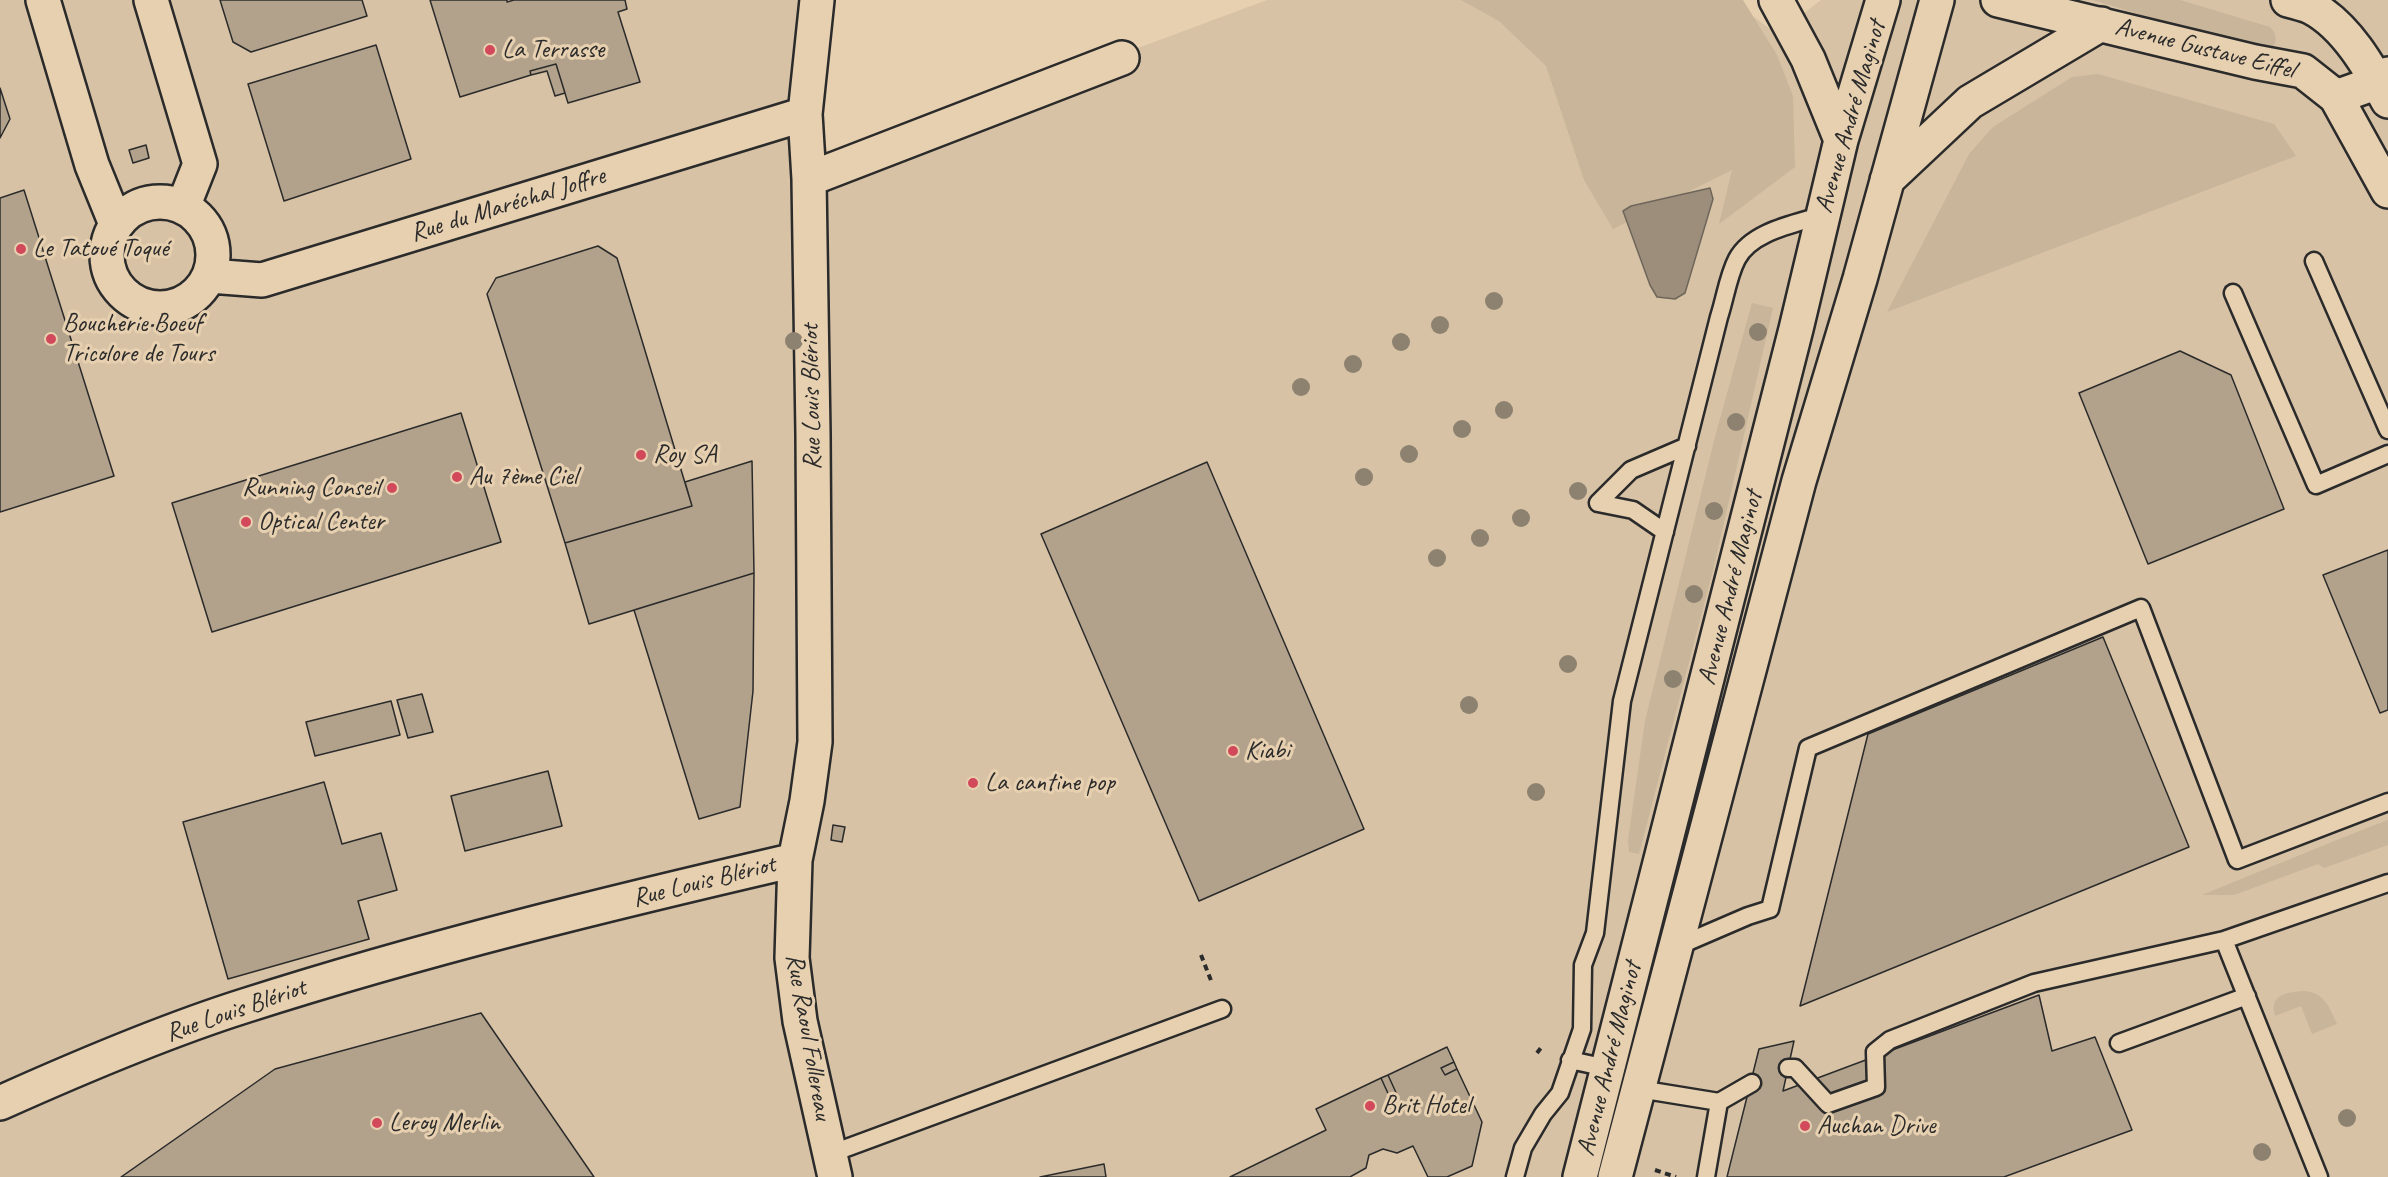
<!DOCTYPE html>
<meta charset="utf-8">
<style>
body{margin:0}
canvas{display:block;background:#e7d0b0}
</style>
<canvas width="2388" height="1177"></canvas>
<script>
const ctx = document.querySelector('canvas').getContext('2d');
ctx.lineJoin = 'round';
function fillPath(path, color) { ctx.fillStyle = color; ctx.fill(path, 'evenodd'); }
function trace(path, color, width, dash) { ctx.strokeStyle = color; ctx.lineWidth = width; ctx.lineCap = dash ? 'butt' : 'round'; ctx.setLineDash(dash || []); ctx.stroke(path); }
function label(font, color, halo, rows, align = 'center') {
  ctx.font = font + ' Caveat,sans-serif'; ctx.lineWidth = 6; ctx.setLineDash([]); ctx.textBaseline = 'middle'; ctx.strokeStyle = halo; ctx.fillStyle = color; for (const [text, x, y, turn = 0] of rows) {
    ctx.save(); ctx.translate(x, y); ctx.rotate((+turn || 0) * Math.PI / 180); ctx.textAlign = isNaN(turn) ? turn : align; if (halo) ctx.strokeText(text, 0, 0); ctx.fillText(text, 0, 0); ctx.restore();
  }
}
fillPath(new Path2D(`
 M0,0H801L829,163L1267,0H1731L1777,34L1821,0H2388V1177H0Z`), '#d7c2a5');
fillPath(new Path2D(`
 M1461,0H1743L1777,55L1793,96L1795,167L1719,224L1732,170L1613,229L1584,180L1546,66L1499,21Z
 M2093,0H2180L2270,27C2282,39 2274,52 2258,51Z
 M2098,74L2274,124L2296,156L1887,312L1969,154L1993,127L2072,77Z
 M1752,303L1773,308L1714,566L1639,854L1629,852L1628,840L1645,721L1715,437Z
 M2388,820V845L2324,868L2318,864L2234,895H2202C2264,870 2325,844 2388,820Z
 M2304,991C2325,993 2329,1007 2337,1024L2312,1034L2301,1006L2275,1016C2269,995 2286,992 2304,991Z`), '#c8b59a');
const water = new Path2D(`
 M1710,188L1713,199L1685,293L1675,299L1657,297L1650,285L1623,211L1631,206Z`);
fillPath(water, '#9d8e7b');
trace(water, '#6f665b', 1.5);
const building = new Path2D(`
 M220,0H362L367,16L251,52L233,42Z
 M430,0H507V2L514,0H625L627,9L618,12L640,82L568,103L556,64L530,71L531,75L460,97Z
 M376,45L411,159L284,201L248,84Z
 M556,64L565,93L555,96L547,71L531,75L530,71Z
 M0,88L10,119L0,138Z
 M146,145L149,158L133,163L129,150Z
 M24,190L114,476L0,512V198Z
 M598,246L617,258L692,506L565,543L487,294L496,278Z
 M2180,351L2231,375L2284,509L2148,564L2079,393Z
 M461,413L501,542L212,632L172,503Z
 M752,461L754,573L589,624L565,543L692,506L685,482Z
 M1207,462L1364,829L1199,901L1041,534Z
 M2388,550V710L2380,713L2323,575Z
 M754,573L753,691L740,807L699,819L634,610Z
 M2103,637L2189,847L1800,1006L1868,734Z
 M422,694L433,732L408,738L397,700Z
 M391,701L400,735L315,756L306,722Z
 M548,771L562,826L465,851L451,796Z
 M324,782L342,844L381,833L397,890L358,901L369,939L228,979L183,822Z
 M833,825L845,827L842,842L831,840Z
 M2039,995L2052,1051L2095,1037L2132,1130L2004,1177H1727L1759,1049L1794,1041L1783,1091Z
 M481,1013L594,1177H121L275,1069Z
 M1447,1047L1454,1062L1441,1068L1445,1075L1457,1069L1482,1122L1472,1166L1447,1177H1428L1413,1146L1397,1153L1383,1149L1369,1155L1366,1168L1350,1177H1230L1326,1130L1316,1109L1381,1078L1391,1100L1398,1097L1388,1075Z
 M1454,1062L1457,1069L1445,1075L1441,1068Z
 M1388,1075L1398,1097L1391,1100L1381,1078Z
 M1104,1164L1106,1177H1040Z`);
fillPath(building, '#b2a28b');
trace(building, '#2b2b2b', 1.5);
const service = new Path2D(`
 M2314,261L2388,430
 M2233,293L2316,485L2388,454
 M1598,503L1631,470L1687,446
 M1598,503L1633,510L1665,532
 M1676,947L1748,916L1770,909L1808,748L2141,608L2237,860L2388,802
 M2119,1043L2247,996
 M1570,1060L1607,1068
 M1788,1068H1795L1828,1104L1876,1087L1875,1052L1890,1040L2034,983L2224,940
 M1639,1089L1719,1102
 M830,1154L1222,1009
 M1515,1177L1523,1148L1543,1114L1560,1093L1582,1029L1583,965L1595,933L1622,701L1719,317C1725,299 1728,276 1737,259C1752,231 1795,224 1823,215
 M1706,1177L1719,1102L1752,1083
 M2319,1177L2224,940L2388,883`);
const minor = new Path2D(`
 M43,0L92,165L116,224
 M151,0L200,164L183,207
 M2336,97L2378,82L2388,74
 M809,179L1122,58
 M107 255a53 53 0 1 1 106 0a53 53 0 1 1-106 0Z
 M210,276L262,280L805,114
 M795,860L792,958L800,1021L835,1177
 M0,1103C78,1068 162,1032 244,1006C425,948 610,903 795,860L807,801L815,742L813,434L809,179L805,114L817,0`);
const primary = new Path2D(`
 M1776,0L1808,59L1841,140
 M1998,0L2255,62L2303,71L2336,97L2388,191
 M2288,0C2296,2 2304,4 2311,7C2346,25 2370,68 2388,101
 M1887,180L1970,102L2101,24
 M1580,1177L1796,329L1841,140L1883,0
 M1615,1177L1799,481L1860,279L1937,0`);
trace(service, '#2b2b2b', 21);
trace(minor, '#2b2b2b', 38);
trace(primary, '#2b2b2b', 38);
trace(new Path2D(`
 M1201,955L1212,983
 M1537,1053L1543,1045
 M1655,1170L1676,1177`), '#2b2b2b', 4, [6, 4.5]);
trace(service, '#e7d0b0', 16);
trace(minor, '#e7d0b0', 33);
trace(primary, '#e7d0b0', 33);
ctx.fillStyle = '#8d8170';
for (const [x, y] of [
 [1494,301],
 [1440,325],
 [1758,332],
 [794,341],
 [1401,342],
 [1353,364],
 [1301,387],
 [1504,410],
 [1736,422],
 [1462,429],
 [1409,454],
 [1364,477],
 [1578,491],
 [1714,511],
 [1521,518],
 [1480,538],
 [1437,558],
 [1694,594],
 [1568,664],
 [1673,679],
 [1469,705],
 [1536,792],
 [2347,1118],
 [2262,1152]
]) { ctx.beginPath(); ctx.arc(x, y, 9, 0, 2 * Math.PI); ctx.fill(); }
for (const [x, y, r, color] of [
 [490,50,6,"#d1495b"],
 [21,249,6,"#d1495b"],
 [51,339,6,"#d1495b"],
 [641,455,6,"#d1495b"],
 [457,477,6,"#d1495b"],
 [392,488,6,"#d1495b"],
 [246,522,6,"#d1495b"],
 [1233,751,6,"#d1495b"],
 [973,783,6,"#d1495b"],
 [1370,1106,6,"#d1495b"],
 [377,1123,6,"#d1495b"],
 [1805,1126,6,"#d1495b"]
]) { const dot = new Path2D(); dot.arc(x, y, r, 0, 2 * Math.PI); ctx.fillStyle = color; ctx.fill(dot); trace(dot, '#e7d0b0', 2); }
label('26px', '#2b2b2b', '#e7d0b0', [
 ["Avenue Gustave Eiffel",2205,49,14],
 ["Avenue André Maginot",1851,117,-74],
 ["Rue du Maréchal Joffre",508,205,-17],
 ["Rue Louis Blériot",812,397,-91],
 ["Avenue André Maginot",1731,588,-76],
 ["Rue Louis Blériot",704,882,-14],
 ["Rue Louis Blériot",236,1011,-19],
 ["Rue Raoul Follereau",808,1037,80],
 ["Avenue André Maginot",1610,1059,-76]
]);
label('26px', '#2b2b2b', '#e7d0b0', [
 ["La Terrasse",502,50],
 ["Le Tatoué Toqué",33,249],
 ["Boucherie Boeuf",63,324],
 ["Tricolore de Tours",63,354],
 ["Roy SA",653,455],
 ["Au 7ème Ciel",469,477],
 ["Running Conseil",380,488,"right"],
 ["Optical Center",258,522],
 ["Kiabi",1245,751],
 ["La cantine pop",985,783],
 ["Brit Hotel",1382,1106],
 ["Leroy Merlin",389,1123],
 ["Auchan Drive",1817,1126]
], 'left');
</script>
